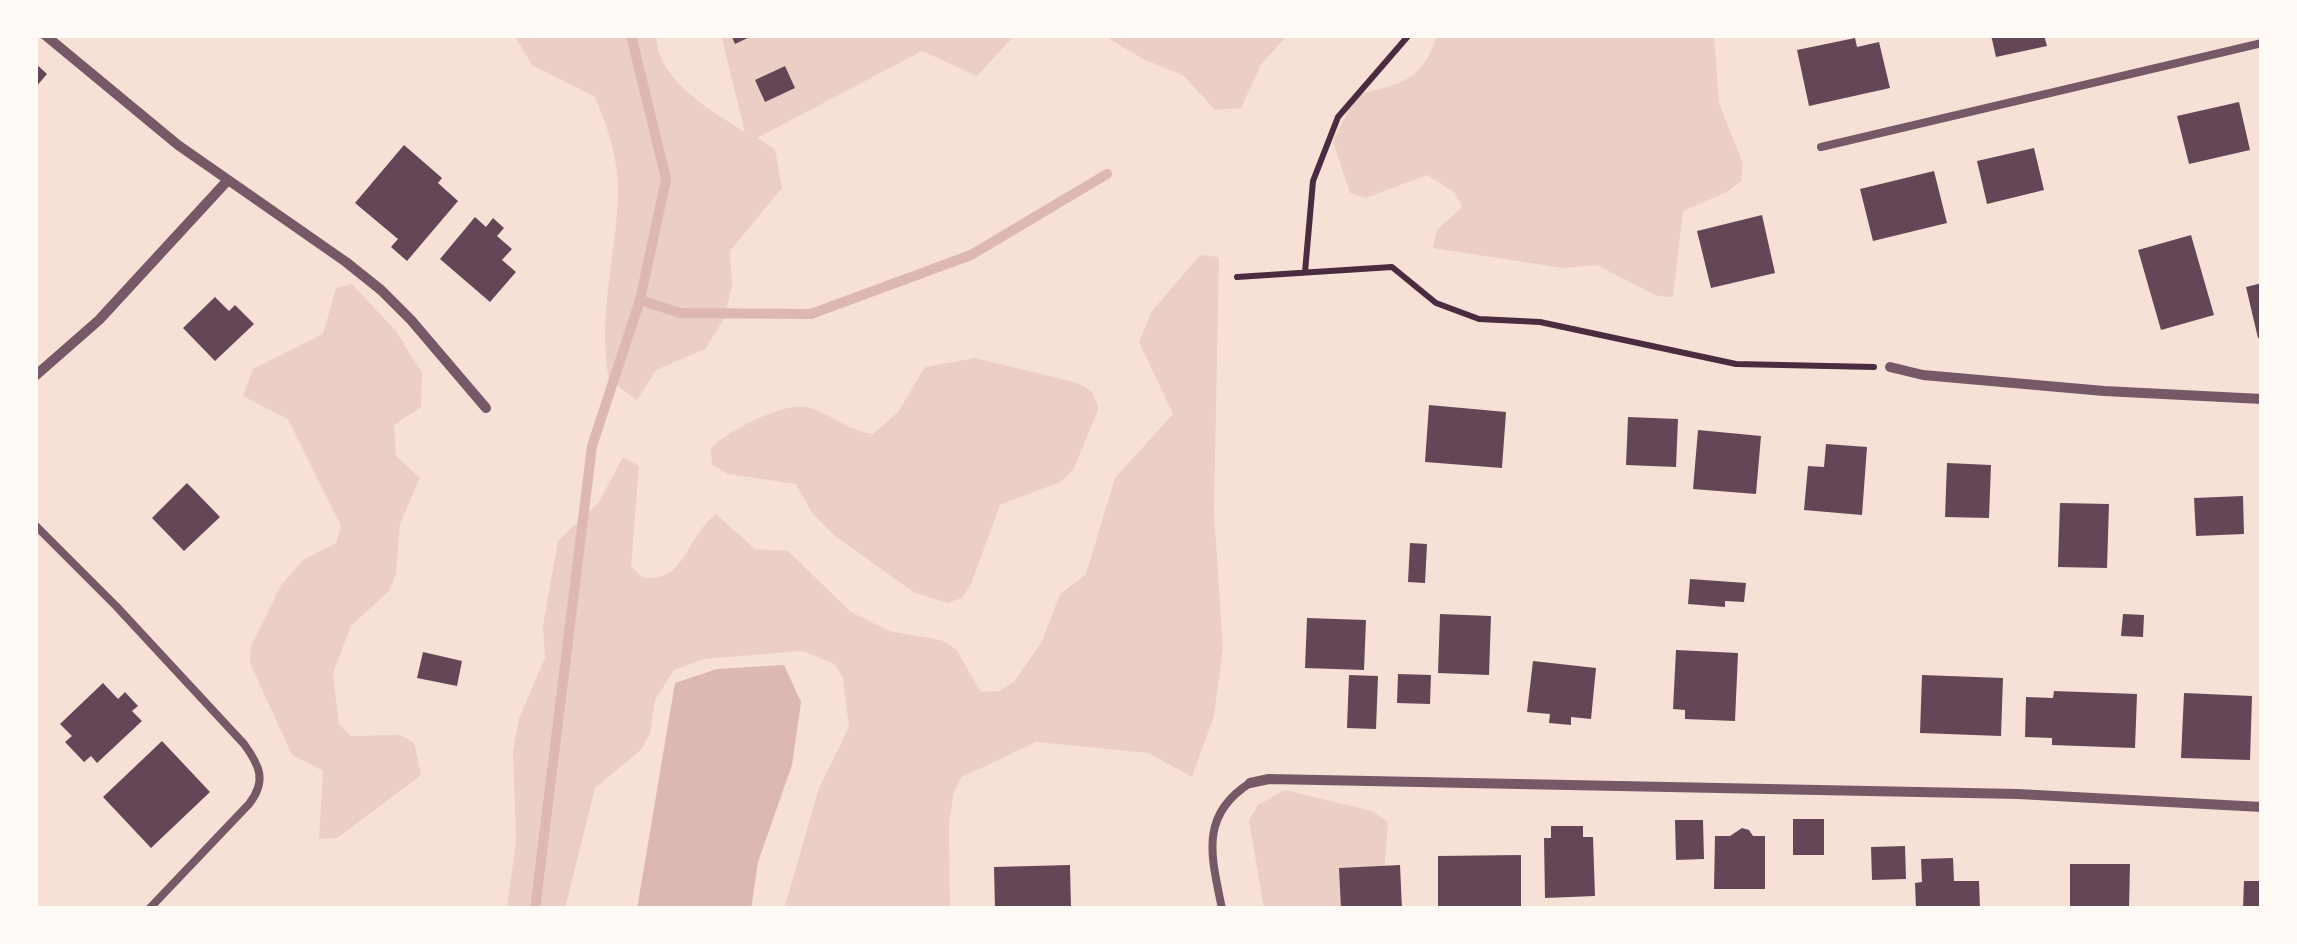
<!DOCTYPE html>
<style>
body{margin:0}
#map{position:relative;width:2297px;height:944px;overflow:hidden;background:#f7e1d7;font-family:"PT Sans",sans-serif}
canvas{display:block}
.frame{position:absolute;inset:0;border:38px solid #fffaf5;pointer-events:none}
</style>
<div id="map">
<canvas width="2297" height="944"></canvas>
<div class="frame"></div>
</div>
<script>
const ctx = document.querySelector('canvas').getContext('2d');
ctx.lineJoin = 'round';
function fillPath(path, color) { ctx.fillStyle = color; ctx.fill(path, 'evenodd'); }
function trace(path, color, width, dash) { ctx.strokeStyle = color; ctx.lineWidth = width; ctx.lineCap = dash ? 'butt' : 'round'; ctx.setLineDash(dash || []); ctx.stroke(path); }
fillPath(new Path2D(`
 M514,35H656C656,79 711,111 745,132L721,35H1015L977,76L922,51L757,138L775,149L782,188L730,251L732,286L724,319L705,349L656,370L637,400L609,380C597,318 616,257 618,195C619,160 608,128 595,97L532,65Z
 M1103,35H1288L1262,63L1241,108L1215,110L1184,76L1141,58Z
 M1437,35H1714L1719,103L1743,164L1741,181L1727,192L1683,211L1673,297L1657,296L1597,265L1563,268L1433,248L1437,230L1462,207L1455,193L1427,175L1366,198L1350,193L1333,141L1356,95C1399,84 1423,82 1437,35Z
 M1200,255L1219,257L1214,513L1223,648L1214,716L1192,777L1148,753L1036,742L962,777L954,791L949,825L950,909H784L819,788L849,727L843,678L834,664L803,651L704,659L674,670L655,700L650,734L641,750L595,788L565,909H507L516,840L513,752L519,718L545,658L543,625L558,541L599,502L623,457L639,466L631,567L644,578C688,580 684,539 716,514L755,549L788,551L851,612L889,631L941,640L956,649L981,692L999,691L1014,682L1042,641L1060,594L1086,574L1115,478L1173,414L1139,342L1152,311Z
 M352,284L396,331L422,373L421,407L394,425L396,456L420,478L400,524L396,574L389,591L351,626L333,673L339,724L351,736L399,735L414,742L421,775L337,838L319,839L323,771L292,755L250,663L251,646L281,585L303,560L336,543L341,526L288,419L243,396L253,369L323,334L336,288Z
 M975,358L1078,383L1092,392L1099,408L1073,470L1060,482L1000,505L971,584L962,598L947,603L913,592L834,535L812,513L796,484L728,474L712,465L711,448C726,432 783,402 806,407C830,412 847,431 873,434L898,412L925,367Z
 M1285,790L1372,811L1388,822L1383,888L1385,909H1264L1249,820L1258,805Z`), '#ebcfc5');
fillPath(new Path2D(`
 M784,665L801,702L792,765L758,862L751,909H637L675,683L717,669Z`), '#dcb8b0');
trace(new Path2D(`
 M640,300L680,313L811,314L971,255L1107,174
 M535,909L592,446L640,300L666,179L631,35`), '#dcb8b0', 10);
fillPath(new Path2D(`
 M731,35H754L735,44Z
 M1991,35H2044L2047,46L1996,57Z
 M1855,38L1857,47L1879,42L1890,88L1809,106L1797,50Z
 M35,63L47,74L35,88Z
 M785,66L795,88L765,102L755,80Z
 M2239,102L2250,150L2189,164L2177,116Z
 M404,145L442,178L438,183L458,201L407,261L391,247L398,239L355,203Z
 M2034,148L2044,190L1987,204L1977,161Z
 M1934,171L1947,223L1873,241L1860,189Z
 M1762,215L1775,273L1711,288L1697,231Z
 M475,217L486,227L493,218L504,228L497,236L512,249L502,260L516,272L490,302L440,259Z
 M2191,235L2214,315L2161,330L2138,250Z
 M2262,283V337L2258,338L2246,287Z
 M215,297L229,311L235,305L254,324L215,361L183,328Z
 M1429,405L1506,412L1502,468L1425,462Z
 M1628,417L1678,419L1676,467L1626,465Z
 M1698,430L1761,436L1756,494L1693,489Z
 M1826,444L1867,447L1862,515L1804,510L1808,466L1824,467Z
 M1947,463L1991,465L1989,518L1945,517Z
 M187,483L220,517L184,551L152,518Z
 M2243,496L2244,534L2196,536L2194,498Z
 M2060,503L2109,504L2107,568L2058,567Z
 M1410,543L1427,544L1425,583L1408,582Z
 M1690,579L1746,583L1744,602L1725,601V607L1688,604Z
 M1440,614L1491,616L1489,675L1438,673Z
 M2123,614L2144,615L2143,637L2121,636Z
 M1307,618L1366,620L1364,670L1305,668Z
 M1676,650L1738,653L1735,721L1685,719V710L1673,709Z
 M423,652L462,661L457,686L417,678Z
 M1533,661L1596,668L1591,719L1571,717V725L1549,723L1550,714L1527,712Z
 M1398,674L1431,675L1430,704L1397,703Z
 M1349,675L1378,676L1376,729L1347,728Z
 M1922,675L2003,678L2001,736L1920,733Z
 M103,683L118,699L125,692L138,706L132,711L142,721L97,763L91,756L84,762L65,742L72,736L60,724Z
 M2054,691L2137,694L2135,748L2052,745V738L2025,737L2026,697L2053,698Z
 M2184,693L2252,696L2250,760L2181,758Z
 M162,741L210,792L151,848L103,797Z
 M1793,819H1824V855H1793Z
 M1675,820H1703L1704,859L1676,860Z
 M1551,826H1583V837H1593L1595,896L1545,898L1544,838H1551Z
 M1742,828L1749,830L1753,836H1765V889H1714L1715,836H1730Z
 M1905,846L1906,879L1872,880L1871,847Z
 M1521,855V909H1438V856Z
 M1953,858L1954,881H1979L1980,909H1916L1915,883L1922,882L1921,859Z
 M2070,864H2130L2129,909H2070Z
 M1070,865L1071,909H995L994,867Z
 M1400,865L1402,909H1341L1339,868Z
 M2244,881H2262V909H2243Z`), '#644757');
trace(new Path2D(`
 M1305,272L1313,181L1338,117L1409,35
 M1237,277L1392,267L1436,303L1479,319L1540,322L1736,364L1874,367`), '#4a2c40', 6);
trace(new Path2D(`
 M1821,147L2262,43
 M35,525L116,606L244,744C260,766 267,781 249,804L149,909
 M1222,909C1212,858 1198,816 1250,783`), '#755966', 8);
trace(new Path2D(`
 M45,35L178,145L346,262L381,290L411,320L486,408
 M1890,367L1923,375L2104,391L2262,399
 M35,376L99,320L228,180
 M1250,783L1269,779L2018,794L2262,807`), '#755966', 10);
</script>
